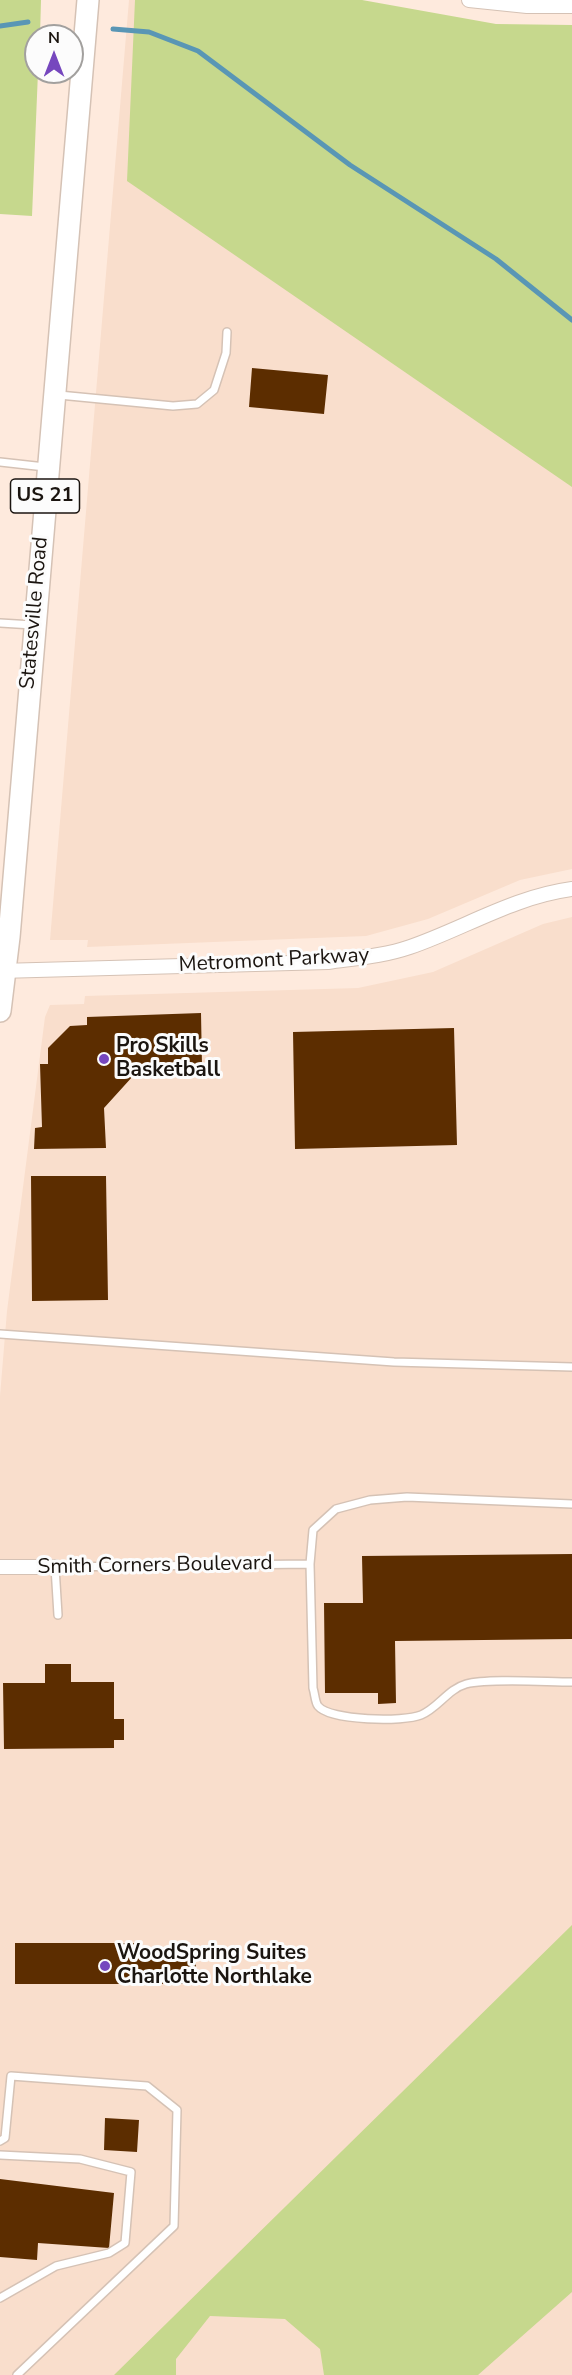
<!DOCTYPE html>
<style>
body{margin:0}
#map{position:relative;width:572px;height:2375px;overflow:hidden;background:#feeadd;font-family:"Nunito Sans",sans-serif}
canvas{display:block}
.north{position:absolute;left:24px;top:24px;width:60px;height:60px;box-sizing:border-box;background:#fcfcfc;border:2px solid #a2a09e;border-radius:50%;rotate:0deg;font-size:16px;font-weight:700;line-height:24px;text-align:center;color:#1b1510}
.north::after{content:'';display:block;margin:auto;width:21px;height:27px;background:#7647be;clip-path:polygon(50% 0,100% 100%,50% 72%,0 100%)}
</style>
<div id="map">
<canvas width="572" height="2375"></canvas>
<div class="north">N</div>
</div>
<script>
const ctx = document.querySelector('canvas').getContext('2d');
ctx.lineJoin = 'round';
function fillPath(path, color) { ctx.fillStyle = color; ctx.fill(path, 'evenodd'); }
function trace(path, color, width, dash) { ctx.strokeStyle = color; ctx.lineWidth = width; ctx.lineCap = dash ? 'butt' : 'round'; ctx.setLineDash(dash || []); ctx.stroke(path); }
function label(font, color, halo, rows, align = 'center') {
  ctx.font = font + ' "Nunito Sans",sans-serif'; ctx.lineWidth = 6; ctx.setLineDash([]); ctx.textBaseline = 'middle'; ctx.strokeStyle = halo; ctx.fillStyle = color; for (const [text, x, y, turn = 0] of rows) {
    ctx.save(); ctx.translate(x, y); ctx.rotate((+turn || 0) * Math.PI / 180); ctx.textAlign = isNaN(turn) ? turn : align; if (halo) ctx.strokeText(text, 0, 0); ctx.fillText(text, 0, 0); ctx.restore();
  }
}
fillPath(new Path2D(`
 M129,0H358L522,30H572V869L520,880L428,919L366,936L87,947L88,940H50Z
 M572,917V2375H0V1396L7,1311L45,1017L50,1005L84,1004L85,996L358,988L433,972L543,924Z`), '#f9decc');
fillPath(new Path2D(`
 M0,0H41L40,36H36V72H38L32,216L0,214Z
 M135,0H362L496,24L572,25V487L127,181Z
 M572,1925V2292L478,2375H324L320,2349L285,2319L210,2316L176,2359V2375H114Z`), '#c6d88d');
trace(new Path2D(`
 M0,26L28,22
 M113,29L149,32L198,51L350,165L496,259L572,320`), '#5996b5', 5);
fillPath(new Path2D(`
 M252,368L328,375L324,414L249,407Z
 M201,1013L202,1066L143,1065L104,1108L106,1148L34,1149L35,1128L42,1127L40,1064H48V1048L70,1026L87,1025V1017Z
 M454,1028L457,1145L295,1149L293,1032Z
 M31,1176H106L108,1300L32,1301Z
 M572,1554V1639L395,1641L396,1703L378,1704V1693H325L324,1603H363L362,1556Z
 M45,1664H71V1682H114V1719H124V1740H114V1748L4,1749L3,1683H45Z
 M15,1943H141V1948H196V1984H15Z
 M105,2118L139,2120L137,2152L104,2150Z
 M0,2179L114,2193L109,2248L38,2243L37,2260L0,2257Z`), '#5c2d00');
const service = new Path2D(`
 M59,395L173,406L197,404L214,390L226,353L227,332
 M0,462L45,467
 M0,623L33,625
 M0,1334L394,1362L572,1367
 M572,1504L407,1497L370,1500L336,1509L313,1530L310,1564L313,1688C315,1694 315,1702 318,1706C330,1721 404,1722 421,1715C438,1708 448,1689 466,1684C488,1678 546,1682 572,1682
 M58,1615L55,1567L310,1564
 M0,2141L5,2138L11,2076L147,2086L177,2110L174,2226L17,2375
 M0,2155L80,2159L131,2172L125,2243L109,2253L56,2266L0,2298`);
const minor = new Path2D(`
 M469,0L527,6H572
 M0,971L328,962C356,958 384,956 410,947C465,928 513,897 572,889
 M0,1567H55`);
const primary = new Path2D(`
 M0,1011L9,937L88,0`);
trace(service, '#d5c2b5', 10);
trace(minor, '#d5c2b5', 16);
trace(primary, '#d5c2b5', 24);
trace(service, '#fff', 7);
trace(minor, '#fff', 14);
trace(primary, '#fff', 21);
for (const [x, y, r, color] of [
 [104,1059,6,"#7647be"],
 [105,1966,6,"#7647be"]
]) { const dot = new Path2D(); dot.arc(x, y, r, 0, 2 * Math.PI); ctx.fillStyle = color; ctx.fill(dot); trace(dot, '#fcfcfc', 2); }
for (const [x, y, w] of [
 [45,496,69]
]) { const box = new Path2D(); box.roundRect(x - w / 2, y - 17, w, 34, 4.5); ctx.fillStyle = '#fcfcfc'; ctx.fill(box); trace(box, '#1b1510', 1.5); }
label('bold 20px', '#1b1510', null, [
 ["US 21",45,496]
]);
label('21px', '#1b1510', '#fcfcfc', [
 ["Statesville Road",35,613,-85],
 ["Metromont Parkway",274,961,-3],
 ["Smith Corners Boulevard",155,1566,-1]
]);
label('bold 21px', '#1b1510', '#fcfcfc', [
 ["Pro Skills",116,1047],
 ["Basketball",116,1071],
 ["WoodSpring Suites",117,1954],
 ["Charlotte Northlake",117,1978]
], 'left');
</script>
